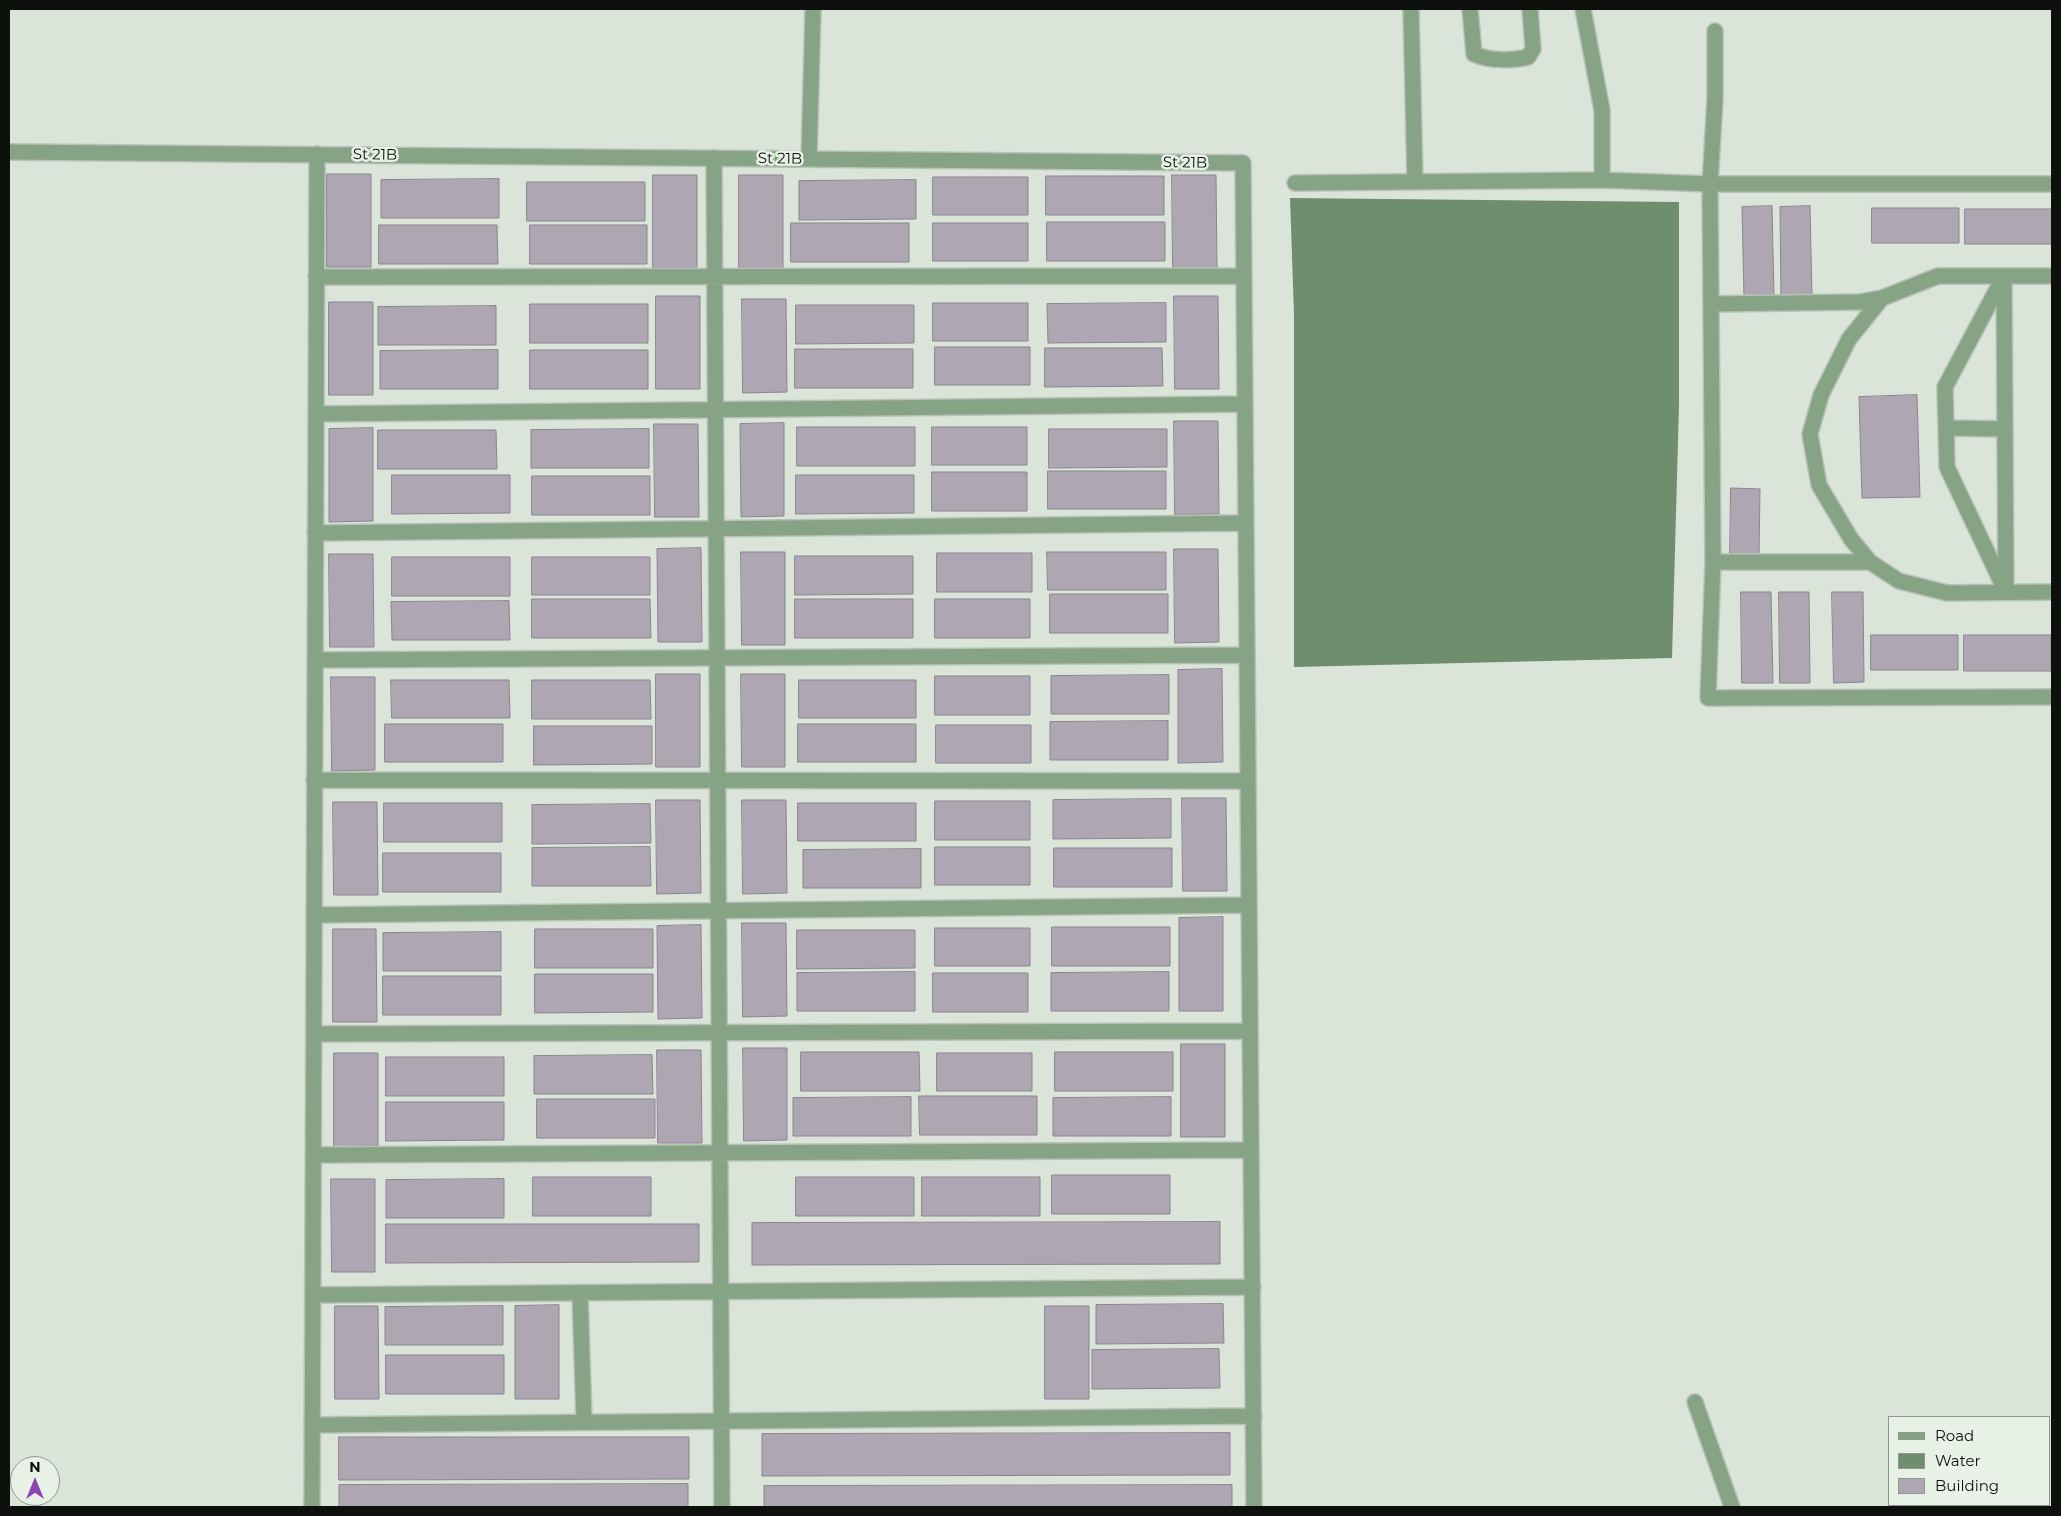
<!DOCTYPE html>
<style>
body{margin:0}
#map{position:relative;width:2061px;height:1516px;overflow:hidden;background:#dae4d9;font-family:Montserrat,sans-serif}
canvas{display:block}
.frame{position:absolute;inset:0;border:10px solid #0d100d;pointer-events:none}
.legend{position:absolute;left:1888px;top:1416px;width:162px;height:90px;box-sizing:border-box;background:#e7f1e6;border:1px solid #90978f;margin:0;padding:6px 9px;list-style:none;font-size:15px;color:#0d100d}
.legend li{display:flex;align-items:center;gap:10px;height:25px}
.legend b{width:25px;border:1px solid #90978f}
.north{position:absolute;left:10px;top:1456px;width:50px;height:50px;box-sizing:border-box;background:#e7f1e6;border:1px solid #90978f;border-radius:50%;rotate:0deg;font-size:14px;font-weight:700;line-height:20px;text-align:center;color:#0d100d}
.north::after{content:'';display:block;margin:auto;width:18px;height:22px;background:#8f44b5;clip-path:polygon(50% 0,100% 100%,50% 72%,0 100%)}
</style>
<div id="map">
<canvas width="2061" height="1516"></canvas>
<div class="frame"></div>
<ul class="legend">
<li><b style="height:6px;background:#87a385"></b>Road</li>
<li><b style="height:14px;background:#6f8e6d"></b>Water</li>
<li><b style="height:14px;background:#aea7b3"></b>Building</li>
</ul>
<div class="north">N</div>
</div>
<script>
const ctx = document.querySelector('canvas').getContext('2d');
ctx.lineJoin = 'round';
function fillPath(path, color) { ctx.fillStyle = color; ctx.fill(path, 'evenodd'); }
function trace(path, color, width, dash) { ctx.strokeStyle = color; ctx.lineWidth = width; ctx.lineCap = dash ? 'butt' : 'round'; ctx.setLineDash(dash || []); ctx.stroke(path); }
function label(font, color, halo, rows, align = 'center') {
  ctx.font = font + ' Montserrat,sans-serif'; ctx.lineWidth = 5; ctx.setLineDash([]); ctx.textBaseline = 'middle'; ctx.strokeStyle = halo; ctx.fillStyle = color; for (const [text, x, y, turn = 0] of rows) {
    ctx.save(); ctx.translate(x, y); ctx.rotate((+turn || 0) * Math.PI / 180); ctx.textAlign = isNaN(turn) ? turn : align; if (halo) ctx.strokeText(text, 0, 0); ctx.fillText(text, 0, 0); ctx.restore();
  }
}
fillPath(new Path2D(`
 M1290,198L1679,202V405L1672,658L1294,667V314Z`), '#6f8e6d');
const building = new Path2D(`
 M327,174H371V267H327Z
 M653,175H697V268H653Z
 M739,175H783V268H739Z
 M1172,175H1216L1217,268H1173Z
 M1046,176H1164V215H1046Z
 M933,177H1028V215H933Z
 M499,179V218H381V180Z
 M916,180V219L799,220V181Z
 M527,182H645V221H527Z
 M1772,206L1774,297L1744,298L1742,207Z
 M1810,206L1812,297L1781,298L1780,207Z
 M1872,208H1959V243H1872Z
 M1965,209H2052V244H1965Z
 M1047,222H1165V261H1047Z
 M791,223H909V262H791Z
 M933,223H1028V261H933Z
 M379,225H497L498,264H379Z
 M530,225H647V264H530Z
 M656,296H700V389H656Z
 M1174,296H1218L1219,389H1175Z
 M742,299H786L787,392L743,393Z
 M329,302H373V395H329Z
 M933,303H1028V341H933Z
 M1166,303V342L1048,343L1047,304Z
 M530,304H648V343H530Z
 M796,305H914V343L796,344Z
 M496,306V345H378V307Z
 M935,347H1030V385H935Z
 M1045,348H1162L1163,386L1045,387Z
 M795,349H913V388H795Z
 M498,350V389H380V351Z
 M530,350H648V389H530Z
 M1917,395L1920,497L1862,498L1859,397Z
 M1174,421H1218L1219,514L1175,515Z
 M784,423V516L741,517L740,424Z
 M654,424H698L699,517H655Z
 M797,427H915V466H797Z
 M932,427H1027V465H932Z
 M373,428V521L329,522V429Z
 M649,429V468H531V430Z
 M1049,429H1167V467L1049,468Z
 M378,430H496L497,469H378Z
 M1048,471H1166V509H1048Z
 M932,472H1027V511H932Z
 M392,475H510V513L392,514Z
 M796,475H914V513L796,514Z
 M532,476H650V515H532Z
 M1731,488L1760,489L1759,556L1730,555Z
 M701,548L702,642H658L657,549Z
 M1174,549H1218L1219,642L1175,643Z
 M741,552H785V645H742Z
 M1047,552H1166V590H1048Z
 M937,553H1032V592H937Z
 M329,554H373L374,647H330Z
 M795,556H913V594L795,595Z
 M392,557H510V596H392Z
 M532,557H650V595H532Z
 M1741,592H1771L1773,683H1742Z
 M1779,592H1809L1810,683H1780Z
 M1832,592H1863L1864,682L1834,683Z
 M1050,594H1168V633H1050Z
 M532,599H650L651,638H532Z
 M795,599H913V638H795Z
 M935,599H1030V638H935Z
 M509,601L510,640H392L391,602Z
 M1871,635H1958V670H1871Z
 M1964,635H2051V671H1964Z
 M1222,669L1223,762L1178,763V670Z
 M656,674H700V767H656Z
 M741,674H785V767H742Z
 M1169,675V714H1051V676Z
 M935,676H1030V715H935Z
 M331,677H375V770L332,771Z
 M391,680H509L510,718H392Z
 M532,680H650L651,719H532Z
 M799,680H916V718H799Z
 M1168,721V760H1050V722Z
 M385,724H503V762H385Z
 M798,724H916V762H798Z
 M936,725H1031V763H936Z
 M534,726H652V764L534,765Z
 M1182,798H1226L1227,891H1183Z
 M1171,799V838L1053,839V800Z
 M656,800H700L701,893L657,894Z
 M742,800H786L787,893L743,894Z
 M935,801H1030V840H935Z
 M333,802H377L378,895H334Z
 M384,803H502V842H384Z
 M798,803H916V841H798Z
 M650,804L651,843L532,844V805Z
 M650,847L651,886H532V848Z
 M935,847H1030V885H935Z
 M1054,848H1172V887H1054Z
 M921,849V888H803V850Z
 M383,853H501V892H383Z
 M1223,917V1011H1179V918Z
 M742,923H786L787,1016L743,1017Z
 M701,925L702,1018L658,1019L657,926Z
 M1052,927H1170V966H1052Z
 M935,928H1030V966H935Z
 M333,929H376L377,1022H333Z
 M535,929H653V968H535Z
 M797,930H915V968L797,969Z
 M501,932V971H383V933Z
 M915,972V1011H797V973Z
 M1169,972V1011H1051V973Z
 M933,973H1028V1012H933Z
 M535,974H653V1012L535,1013Z
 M383,976H501V1015H383Z
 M1181,1044H1225V1137H1181Z
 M743,1048H787V1140L744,1141Z
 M657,1050H701L702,1143H658Z
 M801,1052H919L920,1091H801Z
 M1055,1052H1173V1091H1055Z
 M334,1053H378V1146L334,1147Z
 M937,1053H1032V1091H937Z
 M652,1055L653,1094H534V1056Z
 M386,1057H504V1096H386Z
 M919,1096H1037V1135H920Z
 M911,1097V1136H793V1098Z
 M1171,1097V1136H1053V1098Z
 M537,1099H655V1138H537Z
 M386,1102H504V1140L386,1141Z
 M1052,1175H1170V1214H1052Z
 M533,1177H651V1216H533Z
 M796,1177H914V1216H796Z
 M922,1177H1040V1216H922Z
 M331,1179H375V1272H332Z
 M504,1179V1218H386V1180Z
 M1220,1222V1264L752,1265V1223Z
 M386,1224H699V1262L386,1263Z
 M1223,1304L1224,1343L1096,1344V1305Z
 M559,1305V1399H515V1306Z
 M335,1306H378L379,1399H335Z
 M503,1306V1345H385V1307Z
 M1045,1306H1089V1399H1045Z
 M1219,1349L1220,1388L1092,1389V1350Z
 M386,1355H504V1394H386Z
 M1230,1433V1475L762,1476V1434Z
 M339,1437H689V1479L339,1480Z
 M688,1484V1507H339V1485Z
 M1232,1485V1507H764V1486Z`);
fillPath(building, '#aea7b3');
trace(building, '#8b8490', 1);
const minor = new Path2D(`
 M1411,9L1415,182
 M1470,9L1474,54C1489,61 1513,61 1528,57L1533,49L1530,9
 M1583,9L1602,110V180
 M1715,31V99L1710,184L1713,562L1708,698L2052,697
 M9,152L1243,163L1254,1507
 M714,158L722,1507
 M809,159L813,9
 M1295,183L1602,180L1710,184H2052
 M2004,276L2006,592L1947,467L1945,387Z
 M316,277L1244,276
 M1711,304L1860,302L1882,298L1938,276H2052
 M316,414L1245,404
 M1946,428L2005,429
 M315,533L1246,523
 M1713,562H1870L1899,581L1947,593L2052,592
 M1870,562L1851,539L1819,485L1810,434L1821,395L1849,339L1882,298
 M315,660L1247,655
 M314,780L1248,781
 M314,915L1249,905
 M314,1034L1250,1031
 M313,1155L1251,1150
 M580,1293L584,1422
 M313,1295L1253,1287
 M1695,1402L1732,1507
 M312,1425L1254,1416
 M312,1507L317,154`);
trace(minor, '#b9c2b8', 18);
trace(minor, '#87a385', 15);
label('15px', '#0d100d', '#e7f1e6', [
 ["St 21B",375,155,1],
 ["St 21B",780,159,1],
 ["St 21B",1185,163,1]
]);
</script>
